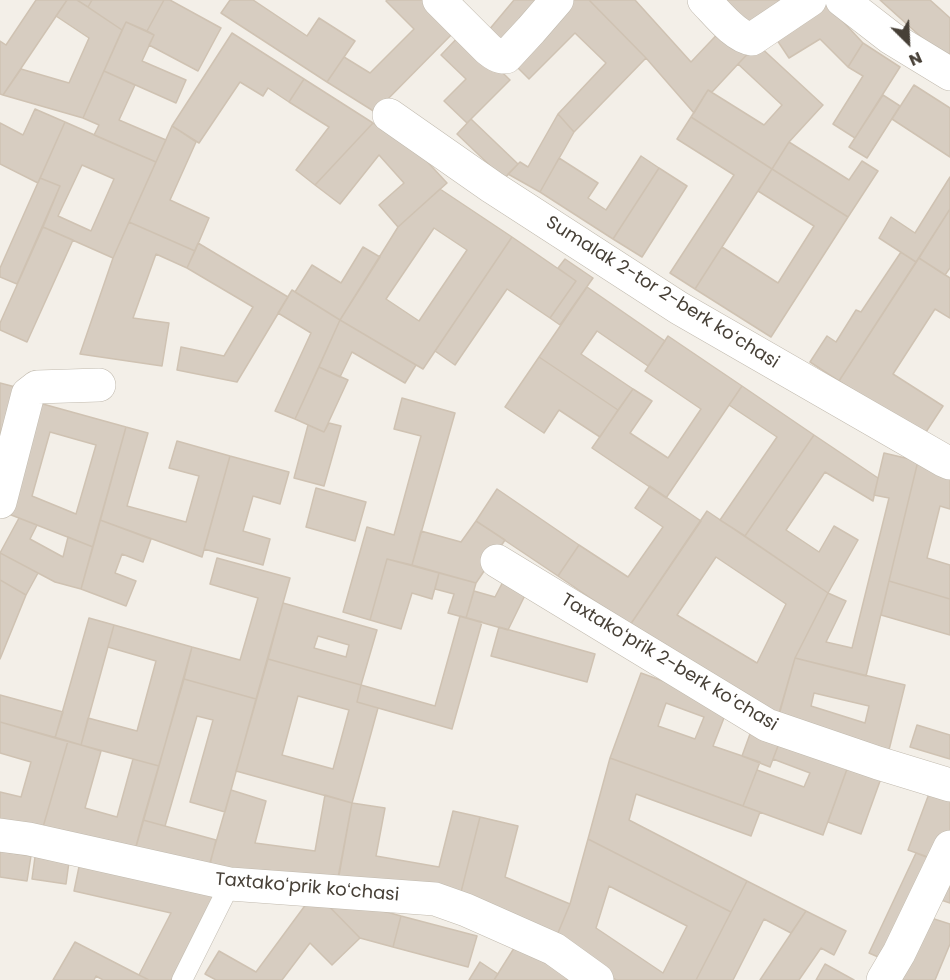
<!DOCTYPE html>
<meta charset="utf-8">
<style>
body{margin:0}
#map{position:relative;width:950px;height:980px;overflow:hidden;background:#f3efe8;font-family:Poppins,sans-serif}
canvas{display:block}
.north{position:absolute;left:878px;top:12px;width:60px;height:60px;-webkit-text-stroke:4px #fff;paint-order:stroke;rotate:156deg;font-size:16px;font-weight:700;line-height:24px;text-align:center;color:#474037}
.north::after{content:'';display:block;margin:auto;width:21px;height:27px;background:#474037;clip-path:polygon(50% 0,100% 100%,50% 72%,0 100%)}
</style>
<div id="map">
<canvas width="950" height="980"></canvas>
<div class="north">N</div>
</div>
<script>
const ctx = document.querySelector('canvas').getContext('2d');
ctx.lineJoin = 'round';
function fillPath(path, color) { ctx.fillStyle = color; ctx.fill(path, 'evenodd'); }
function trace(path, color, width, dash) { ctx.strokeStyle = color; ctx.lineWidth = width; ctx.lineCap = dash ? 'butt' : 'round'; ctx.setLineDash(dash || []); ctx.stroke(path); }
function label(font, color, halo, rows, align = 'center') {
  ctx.font = font + ' Poppins,sans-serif'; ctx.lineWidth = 4.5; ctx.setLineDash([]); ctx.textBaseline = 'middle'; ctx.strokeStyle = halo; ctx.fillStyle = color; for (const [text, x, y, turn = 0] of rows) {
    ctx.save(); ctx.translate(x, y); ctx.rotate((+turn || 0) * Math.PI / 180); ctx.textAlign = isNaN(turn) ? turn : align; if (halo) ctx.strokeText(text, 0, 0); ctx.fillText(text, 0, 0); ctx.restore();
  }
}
const building = new Path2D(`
 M36,0H67L3,95L0,94V41L6,45Z
 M67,0H77L122,30L83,118L3,95L21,69L69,83L89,38L56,16Z
 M77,0H92L88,7Z
 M92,0H164L147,31L126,22L122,30L88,7Z
 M164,0H170L221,28L198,71L149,45L154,35L147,31Z
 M230,0H253L307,36L319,18L355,41L327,82L221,13Z
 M387,0H433L460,26L375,112L327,82L344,57L370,73L414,29L386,1Z
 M514,0H553L512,51L488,31Z
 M562,0H589L646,58L574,132L558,114L606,63L575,33L529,79L507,57Z
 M589,0H635L691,62L727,24L753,48L712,92L708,90L694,113L646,58Z
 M714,0H791L745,30Z
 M823,0L863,43L848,67L820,39L789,58L771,31Z
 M880,0H930L950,18V63Z
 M126,22L154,35L142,61L186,80L176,103L104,71Z
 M232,33L304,79L289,102L268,88L263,96L240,82L199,143L172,126Z
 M462,33L510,80L467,123L444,101L466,79L441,55Z
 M863,43L900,67L855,138L833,124L863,76L848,67Z
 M757,44L823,105L789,142L772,169L691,117L708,90L764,125L782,105L738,64Z
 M104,71L135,85L119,120L166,140L156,162L94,135L99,125L83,118Z
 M304,79L373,123L315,185L296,170L329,127L289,102Z
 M914,85L950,108V157L892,119Z
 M883,95L900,106L867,158L849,147Z
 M35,109L65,122L38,183L0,164V123L23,135Z
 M558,114L574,132L540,192L508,174L520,162L528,167Z
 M691,117L772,169L695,289L670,273L734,175L677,139Z
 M471,119L518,164L504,179L457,134Z
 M65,122L156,162L113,258L43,227L60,186L40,178ZM82,165L114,179L91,231L58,216Z
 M373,123L422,156L447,183L398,227L379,205L404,183L379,155L340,204L315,185Z
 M172,126L196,142L170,200L209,218L195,251L129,222Z
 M789,142L849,180L862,161L878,171L848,217L772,169Z
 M641,156L659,168L613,239L540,192L559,158L598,183L588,198L606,210Z
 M659,168L687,186L642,257L613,239Z
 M772,169L848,217L771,337L695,289L722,247L778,283L814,226L758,191Z
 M950,177V209L916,262L879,238L891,217L915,233Z
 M40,178L60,186L17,284L0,277V268Z
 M440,189L512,237L423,369L340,320L398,227ZM434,228L467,250L419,321L386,299Z
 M950,209V268L945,275L919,258Z
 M129,222L195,251L187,268L156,254L133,318L169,323L162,366L80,354L113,258Z
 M43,227L73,240L27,342L0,330V323Z
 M512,237L576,281L550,318L507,289L455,365L435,351Z
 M198,243L288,297L237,382L177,370L181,347L224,356L253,307L187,268Z
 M363,247L380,257L340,320L295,292L312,265L341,283Z
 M901,252L916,262L839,381L810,362L827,336L836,342L856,310L861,312Z
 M919,258L950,278V318L935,309L893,374L943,406L924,435L839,381Z
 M565,259L593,278L560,325L550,318L576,281L558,268Z
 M587,287L665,341L648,366L597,331L581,354L633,389L618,410L539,357Z
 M292,290L340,320L295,419L275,411L311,333L278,313Z
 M340,320L416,365L405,383L352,352L340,377L319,367Z
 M668,336L742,386L666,498L592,448L633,389L652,401L630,433L668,458L701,409L645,371Z
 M539,357L618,410L600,437L559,410L544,433L505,407Z
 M319,367L348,380L324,432L295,419Z
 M0,383L27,390L0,472Z
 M742,386L814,435L745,536L720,520L777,437L729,405Z
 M402,398L455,413L412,565L387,559L370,620L343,612L367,527L394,535L421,436L394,429Z
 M32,401L126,427L93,547L1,511ZM50,432L96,445L76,514L32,496Z
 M329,423L341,426L324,486L294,478L308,425L324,432Z
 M126,427L148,433L127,506L186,522L199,476L169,468L177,441L230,456L202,557L100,520Z
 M814,435L878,478L873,501L825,472L786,530L819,552L834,526L858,540L828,593L745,536Z
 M884,453L918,461L866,676L795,658L828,593L846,601L826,642L852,648L889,498L874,495Z
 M230,456L289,472L280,504L253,496L243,531L270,539L263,565L204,549Z
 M918,461L950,470V509L940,506L927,558L950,565V599L889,581Z
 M650,486L701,521L630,625L558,576L579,545L628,577L663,527L635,508Z
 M316,488L366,502L355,541L306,527Z
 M497,489L579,545L558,576L476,521Z
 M707,511L828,593L795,658L779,715L630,625ZM716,557L786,604L757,663L677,615Z
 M19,518L37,525L30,539L63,557L68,537L93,547L81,589L55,582L0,553Z
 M100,520L151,539L143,562L122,554L115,573L136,581L126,606L81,589Z
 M476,521L505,540L476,583L412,565L421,531L461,542Z
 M0,553L38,573L26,595L0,580Z
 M217,558L290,578L256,699L184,679L192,647L240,660L258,598L210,584Z
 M387,559L439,573L432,599L412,593L401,629L370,620Z
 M439,573L476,583L466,618L448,613L454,594L435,589Z
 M507,574L530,585L508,630L466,618L474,591L495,597Z
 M0,580L26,595L0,659Z
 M889,581L950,599V635L881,615Z
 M283,603L377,630L361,685L268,659ZM318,636L349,645L346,657L314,648Z
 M460,616L482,622L452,729L357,702L361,685L435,706Z
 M89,618L114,625L81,745L55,738Z
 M114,625L192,647L159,766L81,745L88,718L137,731L156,661L108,647Z
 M499,627L595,654L587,682L491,656Z
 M795,658L905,685L888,754L777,720ZM814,693L869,706L865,723L811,706Z
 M268,659L361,685L357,702L378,708L352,803L236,771ZM298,696L349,710L333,769L282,755Z
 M641,673L729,705L713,746L760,762L743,806L610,758ZM666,703L704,717L695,739L658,726Z
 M184,679L256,699L225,812L190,802L213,720L197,716L165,826L143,820Z
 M0,695L63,712L55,738L0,722Z
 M0,722L68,741L41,834L0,828V792L21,797L31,762L0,753Z
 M754,723L783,733L770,767L742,756Z
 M917,725L950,735V759L910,747Z
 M783,733L851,758L823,835L743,806L757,770L804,787L810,773L773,759Z
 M68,741L101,751L85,808L117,817L133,759L159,766L134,854L41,834Z
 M610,758L760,812L751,836L636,794L629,820L747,881L731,912L588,839Z
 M851,758L884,770L861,834L828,822Z
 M933,783L950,789V841L942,862L908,850Z
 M231,790L266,801L255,843L315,851L325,795L352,803L337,883L209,866Z
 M352,803L385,808L376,856L439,867L453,811L480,817L459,900L338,881Z
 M480,817L518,826L505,877L570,904L555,940L459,900Z
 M143,820L216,840L208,872L134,854Z
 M588,839L731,912L696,980H616L555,940L570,904ZM609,886L687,926L663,973L596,928Z
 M0,851L31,856L27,881L0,877Z
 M916,853L939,862L892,963L869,953Z
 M35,857L69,862L66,884L32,879Z
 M80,862L218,893L173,980H149L139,975L171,913L74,891Z
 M950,879V903L941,900Z
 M747,881L806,911L791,933L764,919L733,980H696Z
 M315,892L401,916L393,947L360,938Z
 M315,892L360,938L332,965L310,943L282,980H216L205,974L219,951L256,972Z
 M806,911L846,931L834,955L821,948L799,980H760Z
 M401,916L477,936L468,967L393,947Z
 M928,917L950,924V944L935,980H901Z
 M75,942L139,975L149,980H103L96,976L94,980H53Z
 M516,945L573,980H494Z
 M480,962L498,974L494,980H469Z
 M825,964L854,980H816Z`);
fillPath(building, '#d7cdc1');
trace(building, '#cfc2b2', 1.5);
const lane = new Path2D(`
 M182,980L230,884`);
const street = new Path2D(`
 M439,0L488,49C494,54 498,57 506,57L531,30L557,0
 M704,0C716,12 735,37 752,39L810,0
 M842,0L891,38L950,74
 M389,115L492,187L679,308L943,460L950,463
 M0,502L28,394L37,387L99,385
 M497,561L767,725L878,763L950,785
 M0,835L29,839L230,884L435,899L466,910L554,949L597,980
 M883,980L899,953L950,847`);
trace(lane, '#c1baae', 21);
trace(street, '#c1baae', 34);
trace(lane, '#fff', 20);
trace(street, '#fff', 33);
label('18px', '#474037', '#fff', [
 ["Sumalak 2-tor 2-berk koʻchasi",662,293,32],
 ["Taxtakoʻprik 2-berk koʻchasi",669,663,31],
 ["Taxtakoʻprik koʻchasi",307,888,5]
]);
</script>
